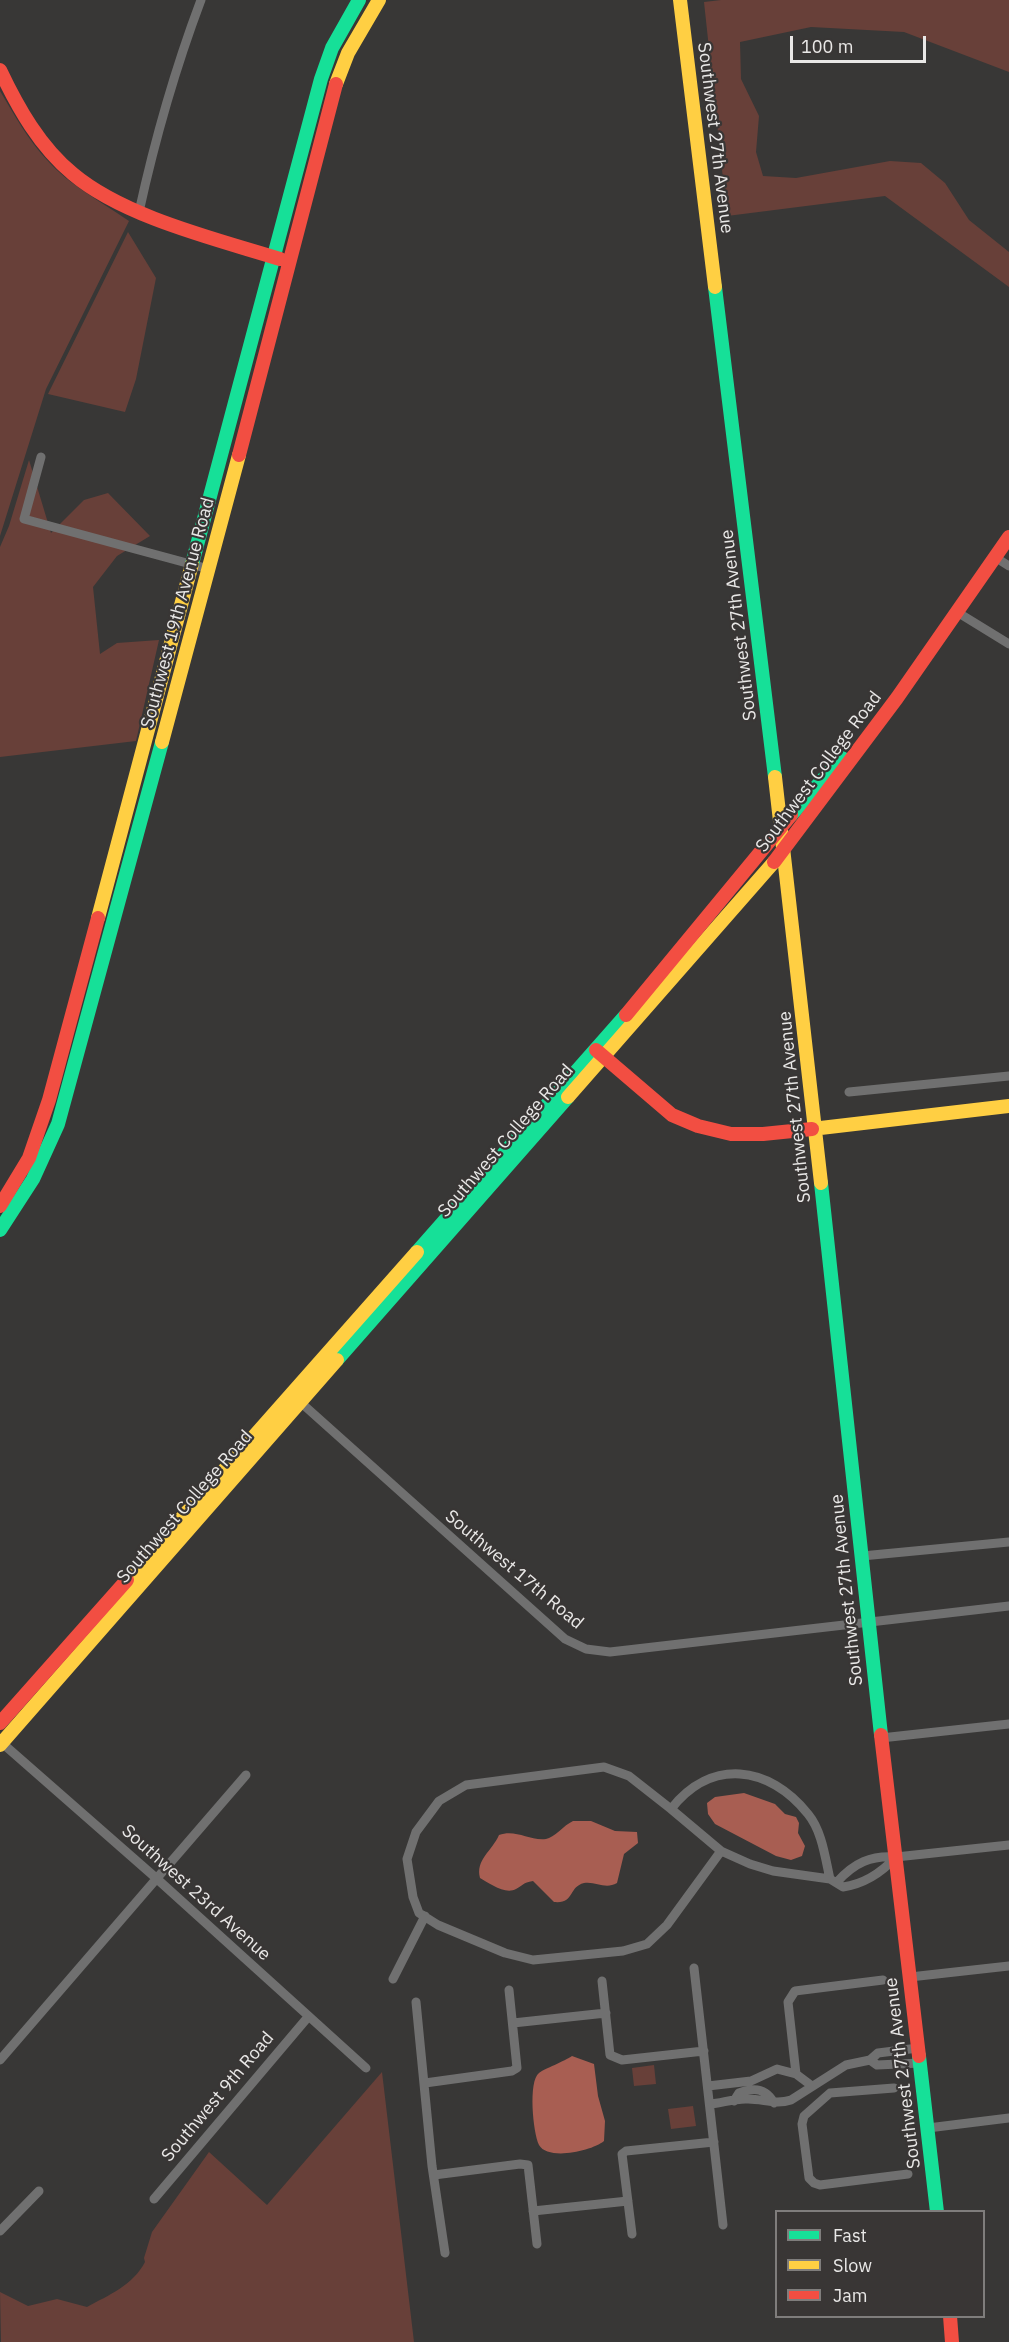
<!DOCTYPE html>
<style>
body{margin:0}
#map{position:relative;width:1009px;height:2342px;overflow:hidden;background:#383736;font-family:"IBM Plex Sans",sans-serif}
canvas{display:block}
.legend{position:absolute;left:775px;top:2210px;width:210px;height:108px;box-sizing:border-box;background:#393635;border:2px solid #7f7d7c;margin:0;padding:8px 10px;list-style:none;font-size:18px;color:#e9e8e7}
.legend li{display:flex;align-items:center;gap:12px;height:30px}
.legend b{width:30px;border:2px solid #7f7d7c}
.scale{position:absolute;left:790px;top:36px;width:136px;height:27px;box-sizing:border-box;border:3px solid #e9e8e7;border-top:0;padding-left:8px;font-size:18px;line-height:21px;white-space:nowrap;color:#e9e8e7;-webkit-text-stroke:4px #393635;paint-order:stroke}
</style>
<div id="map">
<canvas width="1009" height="2342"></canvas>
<ul class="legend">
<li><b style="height:8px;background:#16e098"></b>Fast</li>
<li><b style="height:8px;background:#ffcf43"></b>Slow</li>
<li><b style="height:8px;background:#f24e42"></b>Jam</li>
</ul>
<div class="scale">100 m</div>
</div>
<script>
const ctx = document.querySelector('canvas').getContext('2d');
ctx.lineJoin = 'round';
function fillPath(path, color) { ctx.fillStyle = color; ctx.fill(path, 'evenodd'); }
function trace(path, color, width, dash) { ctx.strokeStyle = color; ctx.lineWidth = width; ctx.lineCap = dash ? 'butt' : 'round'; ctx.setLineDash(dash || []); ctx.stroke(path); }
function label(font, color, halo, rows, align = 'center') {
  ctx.font = font + ' "IBM Plex Sans",sans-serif'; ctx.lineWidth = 4.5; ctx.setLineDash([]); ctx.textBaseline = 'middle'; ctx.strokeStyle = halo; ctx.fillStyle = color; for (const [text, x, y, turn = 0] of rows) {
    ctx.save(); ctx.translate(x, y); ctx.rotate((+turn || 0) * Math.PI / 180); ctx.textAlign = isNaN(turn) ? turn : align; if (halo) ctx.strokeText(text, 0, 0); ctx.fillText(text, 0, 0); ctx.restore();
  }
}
fillPath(new Path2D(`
 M721,0H1009V72L904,32L811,27L740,42L741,79L759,116L756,152L763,176L796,178L890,161L921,163L945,183L969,220L1009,252V287L885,196L727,216L704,2Z
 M0,91C14,114 28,140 47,160C69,185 102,202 129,221L46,389L0,536Z
 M128,232L156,278L136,379L125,412L48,394Z
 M29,460L51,533L84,500L108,493L150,536L117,556L93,587L100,654L117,643L159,640L136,741L0,757V547L9,526Z
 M654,2065L656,2084L634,2086L632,2068Z
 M382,2072L414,2342H1L0,2292L28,2306L57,2299L87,2307C109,2295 133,2285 145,2262L144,2258L152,2232L209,2152L267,2205Z
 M693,2106L696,2126L671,2129L668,2109Z`), '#684039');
fillPath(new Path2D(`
 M744,1793L775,1804L785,1814L796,1817L799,1823L798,1833L805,1846L802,1856L791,1860L776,1856L715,1824L708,1814L707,1803L715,1797Z
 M573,1821H591L615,1831L637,1832L638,1843L624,1854L617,1883C605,1890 596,1881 584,1883C568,1887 575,1904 554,1902L533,1881C522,1883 524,1885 516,1889C505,1895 489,1883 480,1878C475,1860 492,1851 499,1835C516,1829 529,1841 546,1839C554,1838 564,1825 573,1821Z
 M572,2056L594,2064L598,2096L605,2121L604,2141C592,2151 548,2161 539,2145C533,2133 528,2081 539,2073C544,2069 565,2061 572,2056Z`), '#a85e52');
trace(new Path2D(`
 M139,212C155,139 175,69 201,0
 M41,457L24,519L209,569
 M995,557L1009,566
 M957,612L1009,644
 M849,1092L1009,1076
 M298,1400L565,1639L586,1649L610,1652L1009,1606
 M862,1556L1009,1542
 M881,1738L1009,1724
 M2,1743L156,1878L366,2068
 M671,1809L721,1851
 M830,1879L773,1871L750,1864L721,1851L667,1925L647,1944L623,1951L533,1960L505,1953L438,1925L419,1913L413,1897L407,1859L416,1832L439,1801L466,1785L604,1767L629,1776L671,1809C711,1758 769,1765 808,1814C822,1831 825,1857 830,1879L843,1887C864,1884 882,1872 896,1857
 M837,1882C854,1863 871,1855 896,1857L1009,1845
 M694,1968L723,2225
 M910,1977L1009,1966
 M393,1979L425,1916
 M602,1981L610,2055L622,2060L704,2051
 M416,2002L432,2166L445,2253
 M513,2023L606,2013
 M918,2048L878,2053L870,2060L877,2065L920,2063
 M0,2060L246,1775
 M796,2074L788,2002L795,1991L883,1980
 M425,2083L512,2071L517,2068L509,1990
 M708,2086L751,2081L777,2069L796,2074L812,2086
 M894,2088L830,2093L804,2116L802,2124L809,2178L814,2183L820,2185L908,2174
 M734,2101L739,2093C754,2087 766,2088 774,2103
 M710,2104C722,2103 736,2098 748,2099C764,2099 775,2105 791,2100L846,2065L870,2060
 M928,2128L1009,2118
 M434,2175L520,2164L528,2165L537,2244
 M154,2199L308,2017
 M533,2211L628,2201
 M0,2231L39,2191
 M632,2234L622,2154L626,2151L714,2142`), '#707070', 9);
trace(new Path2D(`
 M715,287L775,777
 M192,564L321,79L332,48L359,0
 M791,815L842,758
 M821,1183L881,1735
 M0,1230L33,1179L58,1124L162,742
 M417,1252L626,1015
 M337,1360L568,1097
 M919,2056L937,2212`), '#16e098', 14);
trace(new Path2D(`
 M680,0L715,287
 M336,84L348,53L379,0
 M162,742L239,455
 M775,777L821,1183
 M98,918L192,564
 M568,1097L774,862
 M812,1129L1009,1106
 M127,1580L417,1252
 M0,1745L337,1360`), '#ffcf43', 14);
trace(new Path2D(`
 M0,70C18,108 40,147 73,174C124,217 216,239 280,259
 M239,455L336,84
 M774,862L897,698L1009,537
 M626,1015L791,815
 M596,1050L672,1115L698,1126L731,1134H763L812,1129
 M0,1206L29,1158L49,1100L98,918
 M0,1723L127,1580
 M881,1735L919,2056
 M950,2316L952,2342`), '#f24e42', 14);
label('18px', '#e9e8e7', '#393635', [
 ["Southwest 27th Avenue",715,138,83],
 ["Southwest 19th Avenue Road",178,613,-75],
 ["Southwest 27th Avenue",739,625,-97],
 ["Southwest College Road",819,772,-53],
 ["Southwest 27th Avenue",795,1107,-96],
 ["Southwest College Road",506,1141,-49],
 ["Southwest College Road",185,1507,-49],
 ["Southwest 17th Road",514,1570,40],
 ["Southwest 27th Avenue",847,1590,-96],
 ["Southwest 23rd Avenue",196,1893,42],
 ["Southwest 27th Avenue",903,2073,-97],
 ["Southwest 9th Road",218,2097,-50]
]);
</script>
